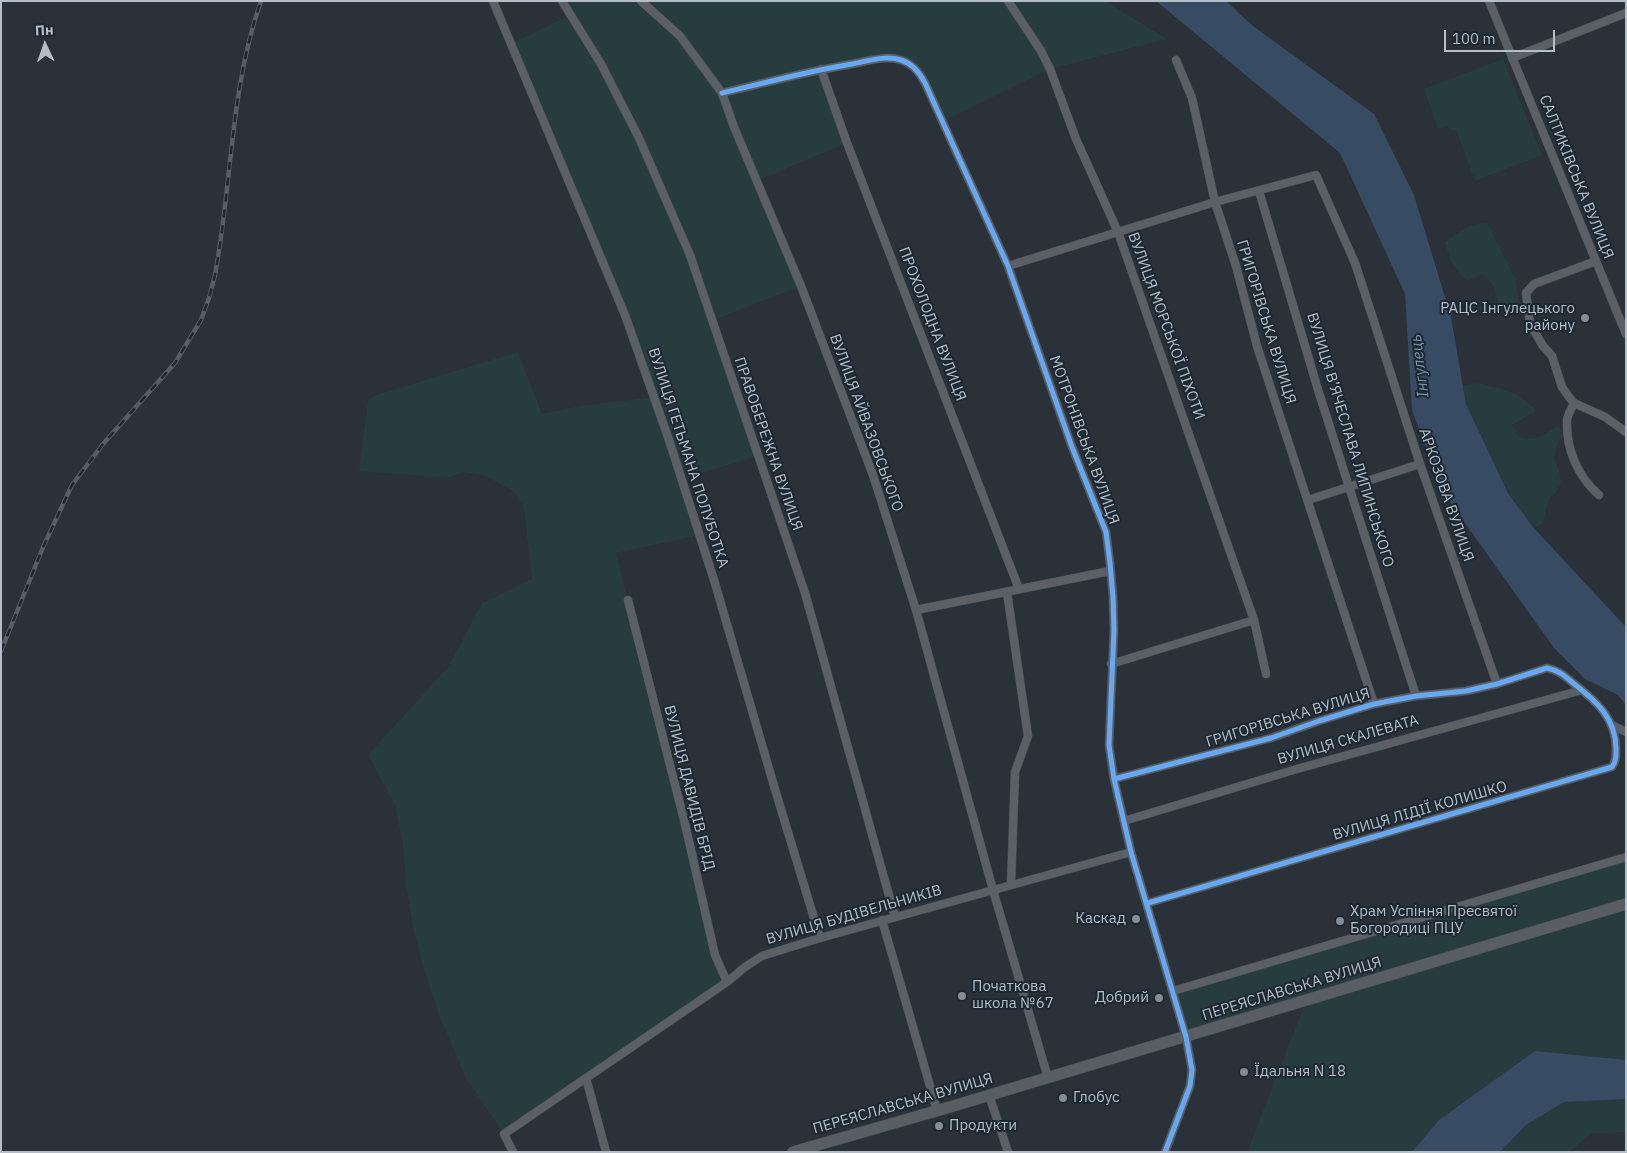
<!DOCTYPE html>
<meta charset="utf-8">
<style>
body{margin:0}
#map{position:relative;width:1627px;height:1153px;overflow:hidden;background:#2a3138;font-family:"IBM Plex Sans",sans-serif}
canvas{display:block}
.frame{position:absolute;inset:0;border:2px solid #b4bec9;pointer-events:none}
.north{position:absolute;left:20px;top:20px;width:50px;height:50px;-webkit-text-stroke:4px #1d2833;paint-order:stroke;rotate:357deg;font-size:14px;font-weight:700;line-height:20px;text-align:center;color:#b4bec9}
.north::after{content:'';display:block;margin:auto;width:18px;height:22px;background:#b4bec9;clip-path:polygon(50% 0,100% 100%,50% 72%,0 100%)}
.scale{position:absolute;left:1444px;top:30px;width:111px;height:22px;box-sizing:border-box;border:2px solid #b4bec9;border-top:0;padding-left:6px;font-size:15px;line-height:18px;white-space:nowrap;color:#b4bec9;-webkit-text-stroke:4px #1d2833;paint-order:stroke}
</style>
<div id="map">
<canvas width="1627" height="1153"></canvas>
<div class="frame"></div>
<div class="north">Пн</div>
<div class="scale">100 m</div>
</div>
<script>
const ctx = document.querySelector('canvas').getContext('2d');
ctx.lineJoin = 'round';
function fillPath(path, color) { ctx.fillStyle = color; ctx.fill(path, 'evenodd'); }
function trace(path, color, width, dash) { ctx.strokeStyle = color; ctx.lineWidth = width; ctx.lineCap = dash ? 'butt' : 'round'; ctx.setLineDash(dash || []); ctx.stroke(path); }
function label(font, color, halo, rows, align = 'center') {
  ctx.font = font + ' "IBM Plex Sans",sans-serif'; ctx.lineWidth = 4; ctx.setLineDash([]); ctx.textBaseline = 'middle'; ctx.strokeStyle = halo; ctx.fillStyle = color; for (const [text, x, y, turn = 0] of rows) {
    ctx.save(); ctx.translate(x, y); ctx.rotate((+turn || 0) * Math.PI / 180); ctx.textAlign = isNaN(turn) ? turn : align; if (halo) ctx.strokeText(text, 0, 0); ctx.fillText(text, 0, 0); ctx.restore();
  }
}
fillPath(new Path2D(`
 M562,1H1105L1167,39L1050,69L942,122L919,73L900,59L821,69L847,143L757,181L801,286L711,321L757,456L682,479L700,535L616,553L715,955L727,982L504,1134L466,1078L440,1017L423,966L412,923L406,884L403,844L395,805L368,755L448,667L482,603L532,579L524,508L513,491L484,475L463,472L447,478L359,471L368,401L376,395L518,352L542,414L581,406L654,397L625,315L511,44L570,15Z
 M1503,59L1542,155L1475,181L1456,130L1450,131L1448,126L1438,129L1424,89Z
 M1487,222L1515,278L1519,301L1509,310L1500,309L1493,285L1484,274L1466,281L1451,262L1445,242L1471,225Z
 M1479,383L1515,393L1534,408L1536,411L1512,425L1519,437C1539,443 1542,433 1558,426L1563,434L1556,448L1554,459L1559,470L1561,483L1556,492L1548,501L1543,523L1538,526H1532L1508,493L1466,404L1463,385Z
 M1626,857V1060L1439,1120L1412,1152H1247L1306,1001L1186,1037L1173,991Z
 M1626,1099V1132L1592,1133L1569,1152H1500L1526,1125L1564,1102Z`), '#273c3e');
fillPath(new Path2D(`
 M1156,1H1226L1253,26L1374,114L1414,195L1451,317L1466,404L1508,493L1532,526L1626,627V705L1618,695L1585,679L1554,648L1445,495L1412,411L1405,294L1340,153Z
 M1535,1051L1626,1060V1099L1564,1102L1526,1125L1500,1152H1412L1439,1120Z`), '#374b62');
const street = new Path2D(`
 M493,1L625,315L669,440L714,580L774,786L820,938
 M562,1L601,64L639,138L690,255L805,593L895,917
 M641,1L680,36L722,93L734,127L801,286L873,475L916,610L993,890L1048,1078
 M1008,1L1041,51L1050,69L1076,139L1118,232L1254,620L1266,674
 M1489,1L1626,334
 M1512,58L1626,13
 M1176,60L1192,98L1215,202L1236,266L1257,346L1374,704
 M821,69L847,143L1019,589
 M722,93C765,83 808,71 852,64C868,61 885,55 901,60C913,64 920,73 925,83L1008,266L1072,447L1106,532L1110,563L1113,597L1114,630L1109,745L1114,779L1131,852L1186,1037L1192,1070L1190,1086L1165,1152
 M1259,191L1319,393L1416,696
 M1596,261L1534,284L1526,293L1530,324L1543,346L1552,356L1562,387L1569,397L1574,403L1605,417L1626,432
 M1008,266L1215,202L1316,175L1355,263L1420,464L1497,684
 M1574,403C1572,408 1567,415 1567,421C1566,449 1578,477 1599,495
 M1308,500L1420,464
 M1007,592L1028,736L1015,772L1011,885
 M628,600L685,824L715,955L727,982
 M916,610L1110,571
 M1111,664L1254,620
 M1612,725L1626,732
 M1114,779L1271,738L1319,721L1374,704L1416,696L1466,691L1497,684L1547,668C1558,670 1565,676 1573,683C1596,701 1616,718 1616,749C1616,756 1616,762 1612,767L1148,903
 M1124,821L1297,769L1582,690
 M882,920L937,1110
 M1173,991L1626,857
 M586,1078L606,1152
 M989,1095L1008,1152
 M513,1152L504,1134L727,982L745,967L762,956L820,938L1131,852`);
const secondary = new Path2D(`
 M793,1152L950,1107L1626,904`);
trace(street, '#484d53', 9);
trace(secondary, '#484d53', 12);
trace(street, '#5a6066', 8);
trace(secondary, '#595e64', 11);
const rail = new Path2D(`
 M1,651L44,545L72,485L103,444L175,363L201,320L209,298L215,275C232,184 230,89 261,1`);
trace(rail, '#595e64', 4.5);
trace(rail, '#1d2833', 2.5, [8]);
trace(new Path2D(`
 M722,93C765,83 808,71 852,64C868,61 885,55 901,60C913,64 920,73 925,83L1008,266L1072,447L1106,532L1110,563L1113,597L1114,630L1109,745L1114,779L1131,852L1186,1037L1192,1070L1190,1086L1165,1152
 M1114,779L1271,738L1319,721L1374,704L1416,696L1466,691L1497,684L1547,668C1558,670 1565,676 1573,683C1596,701 1616,718 1616,749C1616,756 1616,762 1612,767L1148,903`), '#66a8f1', 5);
for (const [x, y, r, color] of [
 [1585,318,5,"#848d96"],
 [1136,919,5,"#848d96"],
 [1340,921,5,"#848d96"],
 [962,996,5,"#848d96"],
 [1159,998,5,"#848d96"],
 [1244,1072,5,"#848d96"],
 [1063,1098,5,"#848d96"],
 [939,1126,5,"#848d96"]
]) { const dot = new Path2D(); dot.arc(x, y, r, 0, 2 * Math.PI); ctx.fillStyle = color; ctx.fill(dot); trace(dot, '#1d2833', 2); }
label('15px', '#b4bec9', '#1d2833', [
 ["САЛТИКІВСЬКА ВУЛИЦЯ",1576,177,68],
 ["ГРИГОРІВСЬКА ВУЛИЦЯ",1266,322,73],
 ["ПРОХОЛОДНА ВУЛИЦЯ",932,324,69],
 ["ВУЛИЦЯ МОРСЬКОЇ ПІХОТИ",1166,326,70],
 ["ВУЛИЦЯ АЙВАЗОВСЬКОГО",866,423,70],
 ["МОТРОНІВСЬКА ВУЛИЦЯ",1084,440,70],
 ["ВУЛИЦЯ В’ЯЧЕСЛАВА ЛИПИНСЬКОГО",1350,440,73],
 ["ПРАВОБЕРЕЖНА ВУЛИЦЯ",768,444,71],
 ["ВУЛИЦЯ ГЕТЬМАНА ПОЛУБОТКА",688,458,72],
 ["АРКОЗОВА ВУЛИЦЯ",1446,495,71],
 ["ГРИГОРІВСЬКА ВУЛИЦЯ",1288,718,-17],
 ["ВУЛИЦЯ СКАЛЕВАТА",1348,740,-16],
 ["ВУЛИЦЯ ДАВИДІВ БРІД",689,788,76],
 ["ВУЛИЦЯ ЛІДІЇ КОЛИШКО",1420,811,-16],
 ["ВУЛИЦЯ БУДІВЕЛЬНИКІВ",854,915,-16],
 ["ПЕРЕЯСЛАВСЬКА ВУЛИЦЯ",1292,989,-17],
 ["ПЕРЕЯСЛАВСЬКА ВУЛИЦЯ",903,1104,-16]
]);
label('15px', '#b4bec9', '#1d2833', [
 ["РАЦС Інгулецького",1575,309,"right"],
 ["району",1575,326,"right"],
 ["Храм Успіння Пресвятої",1350,912],
 ["Богородиці ПЦУ",1350,929],
 ["Каскад",1126,919,"right"],
 ["Початкова",972,987],
 ["школа №67",972,1004],
 ["Добрий",1149,998,"right"],
 ["Їдальня N 18",1254,1072],
 ["Глобус",1073,1098],
 ["Продукти",949,1126]
], 'left');
label('italic 16px', '#7491ad', '#1d2833', [
 ["Інгулець",1420,366,-97]
]);
</script>
